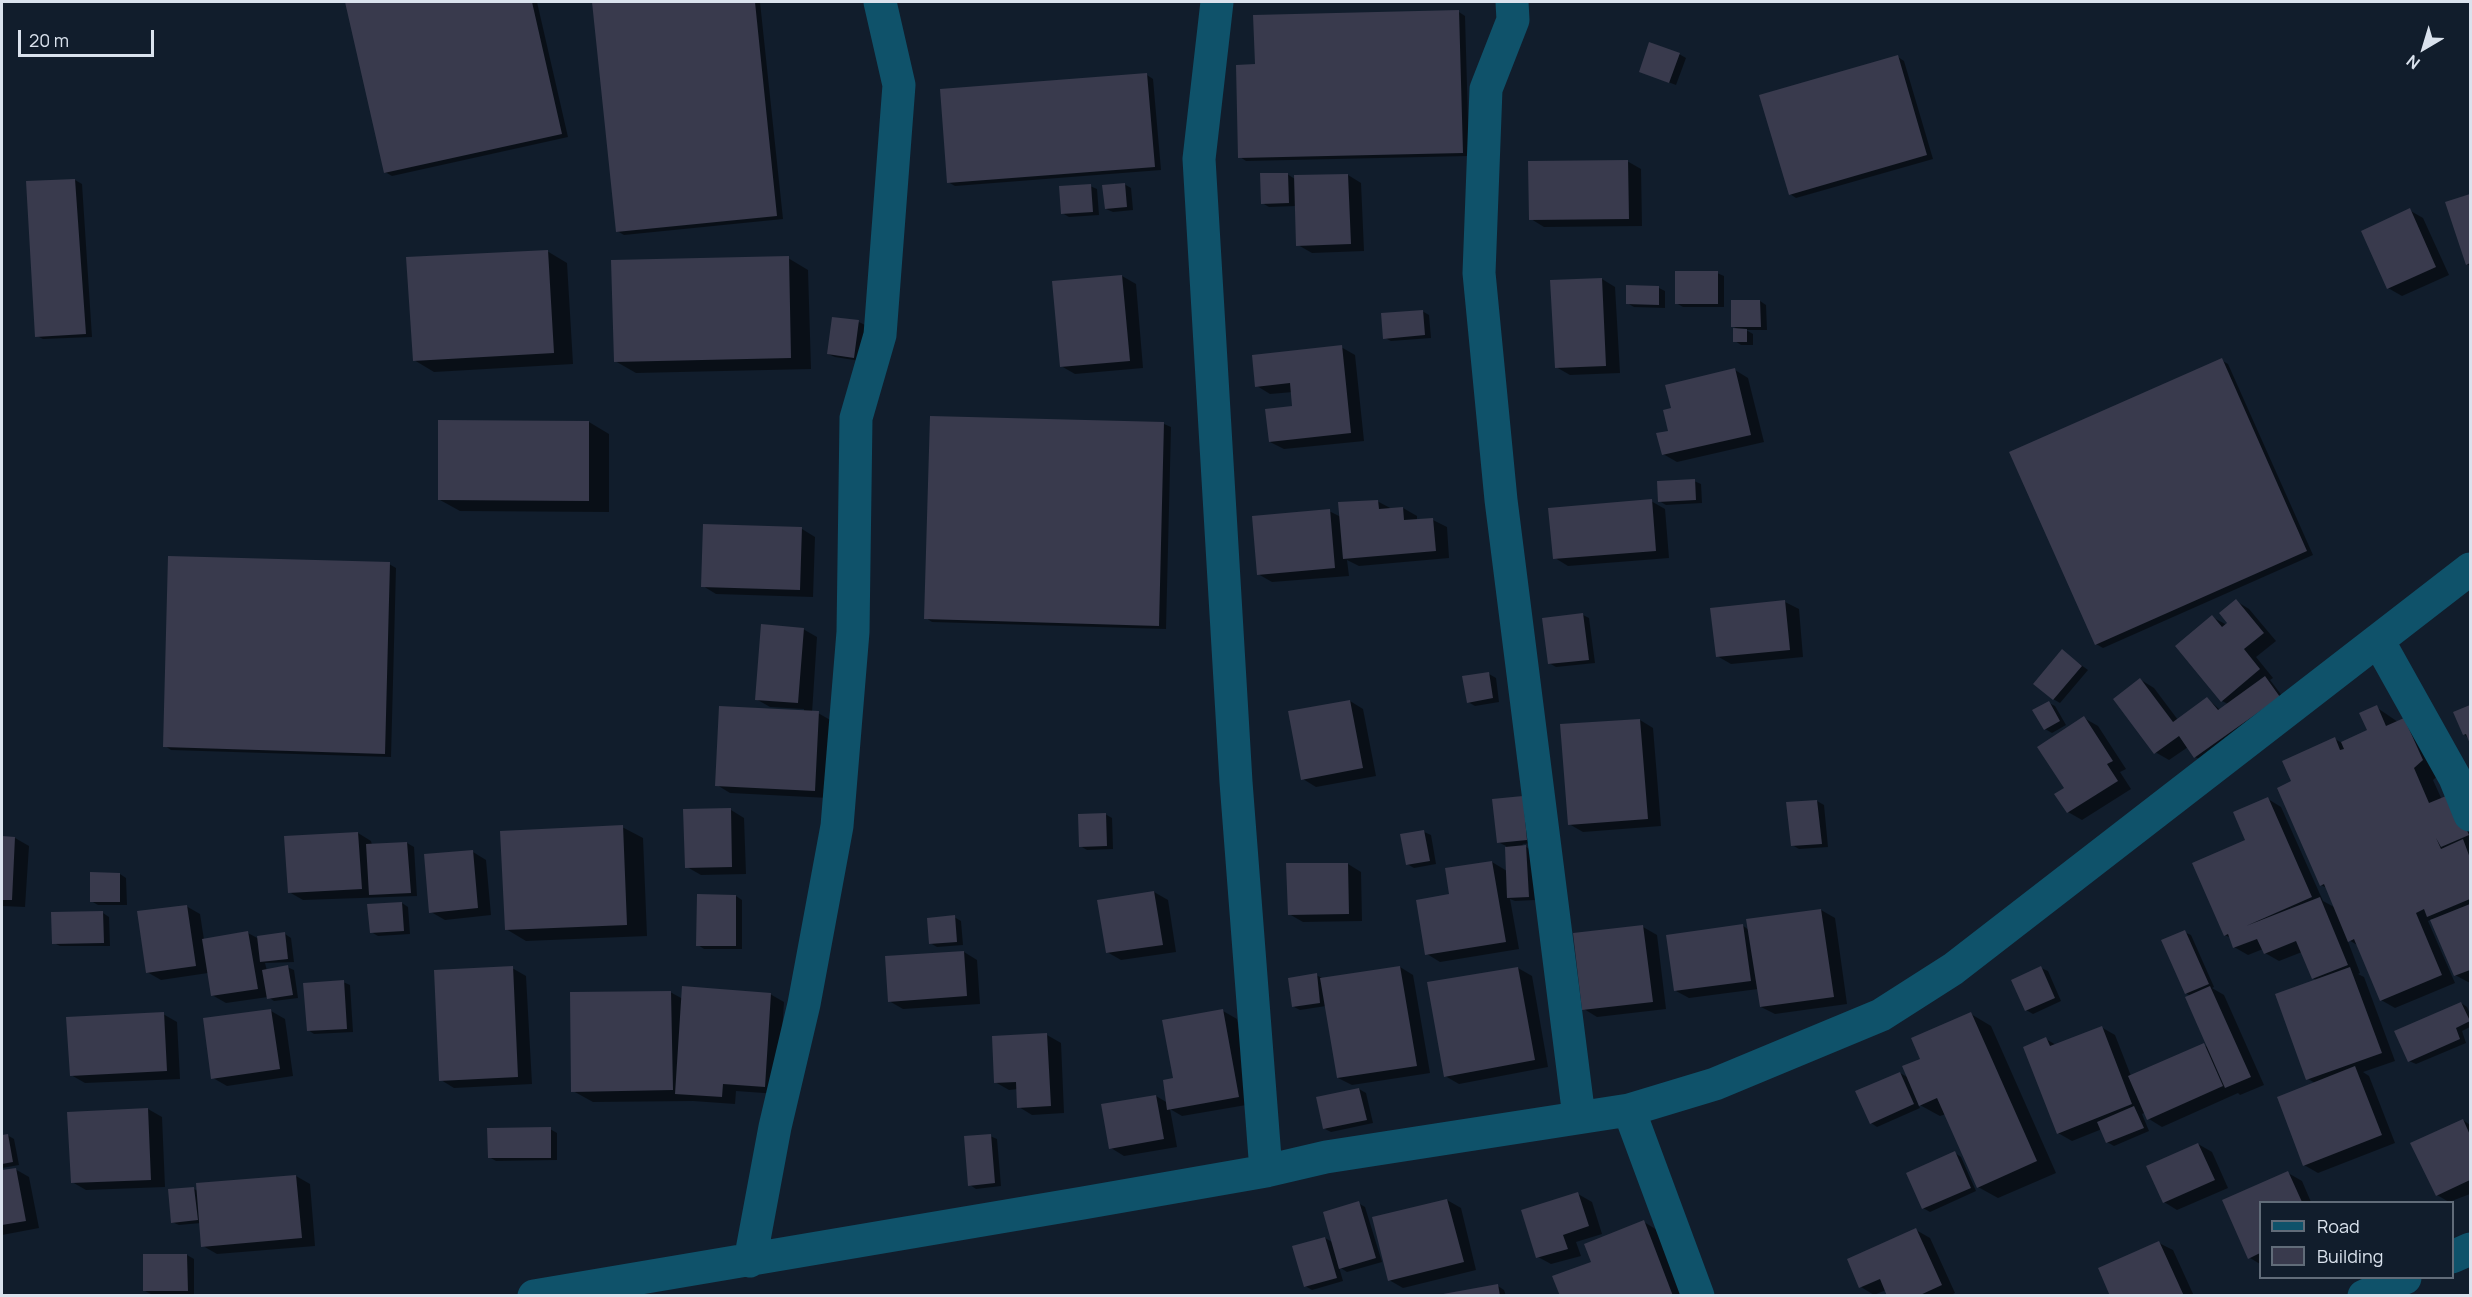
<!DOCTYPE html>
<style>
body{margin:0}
#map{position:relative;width:2472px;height:1297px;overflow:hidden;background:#111d2c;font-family:Manrope,sans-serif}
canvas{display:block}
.frame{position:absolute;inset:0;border:3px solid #dae2ed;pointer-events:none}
.legend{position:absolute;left:2259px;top:1201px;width:195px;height:78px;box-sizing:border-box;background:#111d2c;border:2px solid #616c79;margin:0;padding:8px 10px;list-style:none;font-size:18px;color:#dae2ed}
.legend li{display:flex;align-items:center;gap:12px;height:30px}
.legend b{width:30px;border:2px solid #616c79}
.north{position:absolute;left:2394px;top:18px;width:60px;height:60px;-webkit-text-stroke:4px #111d2c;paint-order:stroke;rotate:218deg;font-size:16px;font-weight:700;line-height:24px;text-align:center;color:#dae2ed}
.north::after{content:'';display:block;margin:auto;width:21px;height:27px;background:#dae2ed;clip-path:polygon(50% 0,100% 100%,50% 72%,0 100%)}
.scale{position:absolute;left:18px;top:30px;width:136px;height:27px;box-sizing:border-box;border:3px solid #dae2ed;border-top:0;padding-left:8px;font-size:18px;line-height:21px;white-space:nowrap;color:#dae2ed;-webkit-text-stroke:4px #111d2c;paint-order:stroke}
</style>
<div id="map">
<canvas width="2472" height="1297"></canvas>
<div class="frame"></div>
<ul class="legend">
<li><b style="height:8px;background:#0f526a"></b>Road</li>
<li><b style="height:16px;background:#393a4d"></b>Building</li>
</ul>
<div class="north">N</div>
<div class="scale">20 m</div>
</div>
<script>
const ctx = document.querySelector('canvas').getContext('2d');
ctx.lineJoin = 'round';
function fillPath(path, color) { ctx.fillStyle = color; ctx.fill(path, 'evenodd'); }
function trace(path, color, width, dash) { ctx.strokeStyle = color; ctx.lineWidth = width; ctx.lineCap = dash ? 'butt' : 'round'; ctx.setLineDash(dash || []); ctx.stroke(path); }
fillPath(new Path2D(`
 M347,2H537L568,137L392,176L385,172Z
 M593,2H760L783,219L624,235L617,231Z
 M1459,12L1465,16L1469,156L1246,161L1240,157L1256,66Z
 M1679,54L1686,58L1676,85L1641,72Z
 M1898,57L1904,61L1933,159L1796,198L1790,194Z
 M1147,75L1153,79L1161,170L955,186L948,182Z
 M1627,161L1641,169L1642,226L1544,227L1531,219Z
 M1287,174L1295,179L1348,175L1361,183L1364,251L1312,253L1298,245L1296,206L1269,207L1262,203Z
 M75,180L82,184L92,337L43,339L37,336L27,183Z
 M1124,184L1131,188L1133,210L1113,212L1106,209Z
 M1090,186L1097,189L1099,215L1069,217L1062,213Z
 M2470,195V266L2467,264L2447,203Z
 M2409,210L2423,218L2449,275L2402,296L2388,288Z
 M547,251L567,263L573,364L434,372L414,360Z
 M788,258L808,270L811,369L636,373L615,361Z
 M1717,273L1724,276V307H1683L1676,303Z
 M1122,276L1136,284L1143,368L1075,374L1061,366Z
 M1602,279L1615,287L1620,373L1570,375L1556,367Z
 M1659,288L1665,291V308L1634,307L1627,303Z
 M1760,301L1766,305L1767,330H1746L1753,334V345H1741L1735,341L1740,330L1732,326Z
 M1422,311L1429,315L1431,338L1391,341L1385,338Z
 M859,322L865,325L860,361L835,357L828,354Z
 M1341,347L1355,355L1364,441L1284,449L1270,442L1294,407L1293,392L1270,394L1257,386Z
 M2221,360L2228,364L2313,555L2103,648L2096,644Z
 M1735,370L1748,378L1764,442L1677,462L1663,454L1670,432Z
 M931,417L1164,424L1171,427L1166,629L932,622L926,618Z
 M439,421L589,422L609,434V512L460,511L440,500Z
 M1694,481L1701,484L1702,503L1666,505L1659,501Z
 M1377,501L1392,509L1403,508L1417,516V521L1433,520L1447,527L1449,558L1359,566L1347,560L1349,576L1272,582L1258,574L1329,511L1341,517Z
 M1651,501L1665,509L1669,558L1568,566L1555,558Z
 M802,529L815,537L813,597L716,594L703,586Z
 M389,564L396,568L391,757L171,750L165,746Z
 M2236,601L2249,609L2276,641L2256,657L2273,678L2270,680L2286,701L2209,764L2195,757L2188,747L2169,760L2155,752L2141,680L2154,688L2178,720L2208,699L2220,710L2228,704L2222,701L2212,617L2227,625Z
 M1785,602L1799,609L1803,657L1731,664L1717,656L1712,609Z
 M1583,615L1589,618L1595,663L1556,667L1549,663Z
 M803,629L817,637L812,713H818L832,721L829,798L730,793L717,785L804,712V709L770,707L756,699Z
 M2062,651L2088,670L2060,703L2053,699Z
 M1489,674L1496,678L1499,702L1475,706L1468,702Z
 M1350,701L1363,709L1376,776L1316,787L1303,779Z
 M2049,703L2055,706L2066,725L2052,733L2045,729Z
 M2470,706V740L2464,734L2455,713Z
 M2376,707L2398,722L2404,720L2442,772L2433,780L2442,800L2470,807V983L2455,975L2432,919L2428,921L2455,983L2395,1008L2381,1000L2359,946L2347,939L2360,973L2358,974L2364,977L2395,1061L2363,1072L2369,1076L2395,1143L2318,1173L2304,1165L2315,1083L2308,1079L2317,981L2313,978L2302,952L2279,961L2265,953L2263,949L2248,955L2234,947L2231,938L2225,935L2247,840L2268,799L2281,807L2323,901L2336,908L2327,888L2321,885L2293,782L2335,739L2342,743L2369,731Z
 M2084,718L2098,726L2126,769L2120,772L2131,789L2082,820L2068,812L2057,794L2066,789Z
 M1640,720L1653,728L1661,826L1583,832L1569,824Z
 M1817,801L1824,805L1828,847L1799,849L1792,845Z
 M1529,802L1533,843L1522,844L1532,851L1535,900L1515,901L1510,899L1519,949L1440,962L1427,954L1451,896L1492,862L1507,871L1506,846L1498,842Z
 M731,810L744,818L746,874L701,875L687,867Z
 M1105,814L1112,818L1113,849L1087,850L1080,846Z
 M622,827L643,838L647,936L526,941L506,929Z
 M1424,832L1431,835L1436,864L1414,868L1407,864Z
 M358,833L371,841L372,845L407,843L414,847L417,896L303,900L289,892Z
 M2,837L15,838L29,846L25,907L2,906Z
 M473,852L486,860L491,915L445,920L431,912Z
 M1348,864L1361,872L1362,921L1303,922L1289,914Z
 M120,874L126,878L127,905H98L91,901Z
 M1154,892L1168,900L1176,952L1121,960L1107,952Z
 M736,896L742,900V949H704L698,945Z
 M402,903L408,907L410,934L378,936L371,932Z
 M186,906L200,914L204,940L248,933L259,939L285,934L291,938L294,962L265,963L267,971L287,967L294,970L298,998L274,1001L268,997L226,1003L212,995L208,973L161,980L147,972Z
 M1821,910L1835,918L1847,1004L1775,1014L1761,1007L1758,989L1689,998L1676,991L1742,925L1749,930Z
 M103,913L109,917L110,946H60L54,943Z
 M954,917L961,921L963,945L937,947L930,943Z
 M1643,927L1657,935L1666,1009L1597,1017L1584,1009Z
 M2184,932L2191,935L2214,987L2212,988L2224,995L2264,1085L2240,1095L2238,1093L2162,1127L2149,1119L2146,1112L2142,1114L2149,1131L2114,1146L2107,1142L2102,1129L2072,1141L2058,1133L2046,1039L2056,1045L2101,1027L2115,1035L2131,1076L2204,1045L2209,1048L2190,996L2186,993Z
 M964,952L977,960L980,1004L903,1009L889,1001Z
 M1400,967L1413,975L1430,1073L1352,1085L1338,1078L1326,1006L1300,1010L1294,1007L1316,975L1324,979Z
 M512,968L526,976L532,1084L454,1088L441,1080Z
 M1518,968L1532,976L1548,1067L1459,1084L1445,1076Z
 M2041,968L2048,971L2061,1001L2033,1014L2026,1010Z
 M343,982L350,985L353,1032L314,1034L308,1030Z
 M670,992L683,999L770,994L784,1002L778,1094L736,1091L735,1104L693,1101L593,1102L573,1091Z
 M2461,1003L2467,1007L2470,1014V1027L2462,1031L2466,1043L2416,1064L2409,1061Z
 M271,1011L285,1019L293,1076L227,1086L213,1078Z
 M1223,1011L1237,1019L1252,1104L1182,1116L1170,1109L1177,1147L1124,1156L1111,1148L1156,1096L1168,1103L1175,1080Z
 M163,1014L177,1022L180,1079L85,1083L71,1075Z
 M1971,1014L1991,1026L2056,1173L1998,1198L1978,1187L1946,1114L1940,1116L1918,1104L1920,1108L1877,1127L1871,1123L1900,1073L1909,1078L1922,1059Z
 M1047,1035L1061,1043L1064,1113L1032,1115L1019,1107L1018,1089L1009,1090L995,1082Z
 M1359,1089L1366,1093L1373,1123L1331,1132L1325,1129Z
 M148,1109L162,1117L165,1187L86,1190L72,1182Z
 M2463,1120L2470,1125V1194L2449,1202L2437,1195Z
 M550,1129L557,1133V1160L496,1161L489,1157Z
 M7,1135L14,1139L19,1165L2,1168V1136Z
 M990,1136L997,1139L1001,1186L976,1189L970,1185Z
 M2198,1144L2212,1152L2228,1188L2177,1210L2164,1202Z
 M1955,1153L1961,1157L1976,1191L1930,1212L1923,1208Z
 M15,1169L29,1177L39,1228L2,1235V1172Z
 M2288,1173L2302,1181L2311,1202H2260V1264L2250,1258L2224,1200Z
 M296,1176L310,1184L315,1246L217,1254L203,1246L201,1223L179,1225L172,1222L194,1189L198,1191Z
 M1578,1194L1592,1202L1602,1234L1576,1242L1581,1256L1551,1264L1538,1257Z
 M1447,1200L1461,1208L1476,1270L1403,1288L1389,1280Z
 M1358,1203L1365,1207L1382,1262L1347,1272L1339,1267L1343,1281L1312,1290L1305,1286L1325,1238L1334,1243Z
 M1644,1222L1657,1230L1683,1296H1562Z
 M1916,1230L1930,1238L1955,1293L1949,1296H1889L1886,1290L1874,1295L1861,1287Z
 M2159,1243L2173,1250L2194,1296H2112Z
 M145,1255H187L194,1259V1294H151L145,1291Z
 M1498,1286L1504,1290L1506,1296L1446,1295Z`), '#0007');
fillPath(new Path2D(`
 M345,2H532L562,134L384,173Z
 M592,2H755L777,216L616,232Z
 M1459,10L1463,153L1238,158L1236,65L1255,64L1253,15Z
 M1649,42L1680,53L1669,83L1639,72Z
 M1898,55L1927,155L1789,195L1759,95Z
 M1147,73L1155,167L947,183L940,89Z
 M1628,160L1629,219L1529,220L1528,161Z
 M1260,173H1288L1289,203L1261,204Z
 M1348,174L1351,244L1296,246L1294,175Z
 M75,179L86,334L35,337L26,181Z
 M1125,183L1127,207L1105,209L1102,185Z
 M1091,184L1093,212L1061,214L1059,186Z
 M2470,194V263L2466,265L2445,202Z
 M2410,208L2436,267L2387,289L2361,231Z
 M548,250L554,353L413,361L406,257Z
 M789,256L791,358L614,362L611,260Z
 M1675,271H1718V304H1675Z
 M1122,275L1130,361L1060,367L1052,281Z
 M1602,278L1606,366L1555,368L1550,280Z
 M1626,285L1659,286V305L1626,304Z
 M1731,300H1760L1761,327H1731Z
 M1423,310L1425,335L1383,339L1381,313Z
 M832,317L859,320L854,358L827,354Z
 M1733,328L1747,329V342H1733Z
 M1342,345L1351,433L1269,442L1265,409L1292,406L1290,383L1255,387L1252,355Z
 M2222,358L2307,551L2095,645L2009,452Z
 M1735,368L1751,435L1662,455L1656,433L1668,431L1663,410L1671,408L1665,385Z
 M930,416L1164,422L1159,626L924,619Z
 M438,420L589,421V501L438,500Z
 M1695,479L1696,500L1658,502L1657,481Z
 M1652,499L1656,551L1553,559L1548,508Z
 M1378,500L1379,509L1403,507L1404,520L1433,518L1436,551L1343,559L1338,502Z
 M1330,509L1335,568L1257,575L1252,516Z
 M703,524L802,527L800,590L701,587Z
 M168,556L390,562L385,754L163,747Z
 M2236,599L2264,633L2244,649L2260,669L2221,702L2175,646L2212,615L2222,627L2227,623L2219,613Z
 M1785,600L1790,650L1716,657L1710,608Z
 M1583,613L1589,660L1548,664L1542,618Z
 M761,624L804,628L798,703L755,700Z
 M2062,649L2082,666L2053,700L2033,684Z
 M1489,672L1493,698L1467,703L1462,676Z
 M2265,676L2280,697L2194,758L2179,736L2154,754L2113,699L2140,678L2173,722L2207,697L2218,710Z
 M1350,700L1363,768L1301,780L1288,711Z
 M2049,701L2060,721L2044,730L2032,710Z
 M2377,705L2386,726L2404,718L2423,760L2414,768L2429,803L2451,794L2469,835L2441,847L2436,838L2441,849L2463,839L2470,858V899L2427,917L2424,909L2416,913L2442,975L2380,1001L2354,939L2348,942L2324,884L2320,886L2277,788L2291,781L2282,761L2335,737L2340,750L2344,749L2341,742L2367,730L2359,713Z
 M2470,705V744L2466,734L2463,735L2453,712Z
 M719,706L819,711L815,791L715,786Z
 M2084,716L2113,761L2107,764L2118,781L2067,813L2054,794L2064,788L2037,747Z
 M1640,719L1648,819L1568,825L1560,724Z
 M1523,796L1527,840L1497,843L1492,799Z
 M2268,797L2312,897L2246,926L2320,897L2348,965L2312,979L2296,941L2264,954L2257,939L2233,948L2228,934L2224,936L2192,863L2245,840L2233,812Z
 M1817,800L1822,844L1791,846L1786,802Z
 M731,808L732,867L685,868L683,809Z
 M1106,813L1107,846L1079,847L1078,814Z
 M623,825L627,925L505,930L500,831Z
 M1424,830L1430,861L1406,865L1400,834Z
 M358,832L362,889L288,893L284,836Z
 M2,836L15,837L12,900H2Z
 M407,842L411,893L369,895L366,844Z
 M1526,845L1529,897L1507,898L1505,847Z
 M473,850L478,908L429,913L424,854Z
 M1492,861L1506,942L1425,955L1416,900L1449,894L1445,868Z
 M1286,863H1348L1349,914L1288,915Z
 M90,872L120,873V902H90Z
 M1154,891L1163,945L1106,953L1097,900Z
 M697,894L736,895V946H696Z
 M402,902L404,931L370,933L367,904Z
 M2470,904V970L2454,976L2430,920Z
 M187,905L196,966L146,973L137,911Z
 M1821,909L1834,997L1760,1007L1746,919Z
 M103,911L104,943L52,944L51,912Z
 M955,915L957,942L929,944L927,918Z
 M1743,924L1751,981L1674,991L1666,935Z
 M1643,925L1653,1002L1582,1010L1573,933Z
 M2185,930L2209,984L2185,994L2161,940Z
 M248,931L258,989L211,996L202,939Z
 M285,932L288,959L260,962L257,936Z
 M964,951L967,996L888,1002L885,956Z
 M288,965L293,995L267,999L262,970Z
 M513,966L518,1077L439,1081L434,970Z
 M1400,966L1417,1066L1337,1078L1320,978Z
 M2041,966L2055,998L2025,1011L2011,980Z
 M1518,967L1535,1060L1444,1077L1427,982Z
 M2350,967L2382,1053L2306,1080L2275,994Z
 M1317,973L1320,1003L1292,1007L1288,978Z
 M344,980L347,1029L307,1031L303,983Z
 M682,986L771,993L765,1087L723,1084L722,1097L675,1094Z
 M2210,986L2251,1077L2225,1088L2185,997Z
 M671,991L673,1090L571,1092L570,992Z
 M2461,1002L2470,1021L2456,1028L2460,1039L2408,1062L2394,1031Z
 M271,1009L280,1069L211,1079L203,1018Z
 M1223,1009L1239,1097L1167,1110L1163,1080L1173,1078L1162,1020Z
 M164,1012L167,1071L70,1076L66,1017Z
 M1971,1012L2037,1161L1977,1188L1937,1098L1919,1106L1902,1066L1920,1059L1911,1038Z
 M2102,1026L2132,1104L2057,1134L2023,1047L2046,1037L2050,1046Z
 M1047,1033L1051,1106L1017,1108L1016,1082L994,1083L992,1036Z
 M2204,1043L2223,1086L2147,1120L2128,1076Z
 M2355,1066L2382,1135L2303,1166L2277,1097Z
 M1900,1072L1914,1104L1870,1124L1855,1091Z
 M1359,1088L1367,1120L1323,1129L1316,1097Z
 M1156,1095L1164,1139L1109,1149L1101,1104Z
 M2134,1106L2144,1128L2106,1143L2097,1122Z
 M148,1108L151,1180L71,1183L67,1112Z
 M2463,1119L2470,1135V1180L2436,1196L2410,1143Z
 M551,1127V1158H488L487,1128Z
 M8,1134L13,1162L2,1164V1135Z
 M991,1134L995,1183L968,1186L964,1136Z
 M2198,1143L2215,1180L2163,1203L2146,1166Z
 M1955,1151L1971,1188L1922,1209L1906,1173Z
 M16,1168L26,1221L2,1225V1170Z
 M2288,1171L2302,1202H2260V1253L2248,1259L2222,1200Z
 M296,1175L302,1238L201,1247L196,1183Z
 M194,1187L198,1220L171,1223L168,1189Z
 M1578,1192L1589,1226L1563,1235L1568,1249L1536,1258L1521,1210Z
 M1447,1199L1464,1262L1388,1281L1372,1217Z
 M1359,1201L1376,1258L1339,1269L1323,1212Z
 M1644,1220L1673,1296H1560L1552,1276L1591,1262L1584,1244Z
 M1916,1228L1942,1285L1918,1296H1887L1880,1279L1859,1288L1847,1259Z
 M1325,1237L1337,1278L1304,1287L1292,1246Z
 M2159,1241L2184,1296H2110L2098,1268Z
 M143,1254H187L188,1291H143Z
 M1498,1284L1500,1296H1444L1443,1294Z`), '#393a4d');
trace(new Path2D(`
 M1217,2L1199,159L1236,782L1266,1171
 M1512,2L1513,20L1486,89L1479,273L1501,500L1579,1117
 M2379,642L2455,778L2470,815
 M1629,1110L1698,1296
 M2452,1257L2470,1249
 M750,1261L775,1127L804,1004L837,826L853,632L856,418L880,335L899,85L880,2
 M534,1296L1083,1203L1266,1171L1326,1157L1629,1110L1715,1084L1881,1015L1953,969L2470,569
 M2364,1296L2405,1278`), '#0f526a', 33);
</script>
